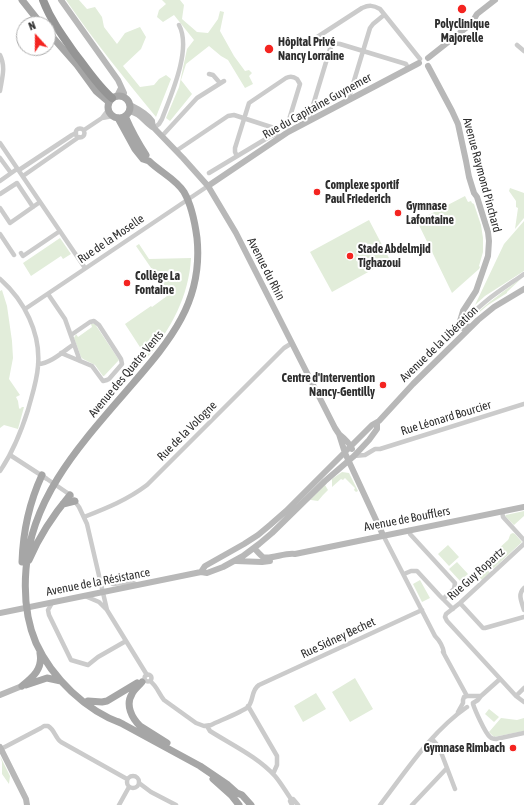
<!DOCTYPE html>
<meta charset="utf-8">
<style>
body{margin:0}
#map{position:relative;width:524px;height:805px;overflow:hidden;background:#fff;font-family:"Asap Condensed",sans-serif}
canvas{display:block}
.north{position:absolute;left:16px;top:16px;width:40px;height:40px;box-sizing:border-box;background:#fff;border:1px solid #ababab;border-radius:50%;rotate:339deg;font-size:11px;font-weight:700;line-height:16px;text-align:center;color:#2e2e2e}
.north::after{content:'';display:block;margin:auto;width:14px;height:18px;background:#f42420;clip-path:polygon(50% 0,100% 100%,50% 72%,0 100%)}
</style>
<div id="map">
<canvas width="524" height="805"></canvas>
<div class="north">N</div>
</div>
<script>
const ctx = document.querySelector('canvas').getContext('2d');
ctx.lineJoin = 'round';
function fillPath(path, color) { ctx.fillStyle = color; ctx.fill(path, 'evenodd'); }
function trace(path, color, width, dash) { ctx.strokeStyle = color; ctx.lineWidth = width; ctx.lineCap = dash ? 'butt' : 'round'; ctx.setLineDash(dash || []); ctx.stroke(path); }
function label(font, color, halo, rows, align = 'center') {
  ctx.font = font + ' "Asap Condensed",sans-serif'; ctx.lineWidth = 4; ctx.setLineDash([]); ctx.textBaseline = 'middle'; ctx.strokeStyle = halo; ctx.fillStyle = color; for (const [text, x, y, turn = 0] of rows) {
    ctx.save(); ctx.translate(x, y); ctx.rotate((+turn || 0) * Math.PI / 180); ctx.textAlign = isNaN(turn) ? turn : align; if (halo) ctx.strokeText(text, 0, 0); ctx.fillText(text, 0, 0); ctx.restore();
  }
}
fillPath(new Path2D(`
 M66,0H79L87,9L95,7L102,17L104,27L117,44L125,33L140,27L146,37L141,49L123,66L140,87L154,85L159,79L166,75L171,79L156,117C125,79 94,41 66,0Z
 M162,0H180L184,5L182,19L197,32L208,33L218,19L220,11L224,12L220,31L234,56L245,71L249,70L252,73L249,76L253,84L245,88L228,60L221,56L209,46L186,64L181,80L192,94L170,121L166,118L179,87L187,49L194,40L174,15L163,22L157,17L159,10L166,4Z
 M510,188L524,193V218L515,229L518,208L516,207V201L509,191Z
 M465,196L468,202L471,201L472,203L474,204L481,225L483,238V252L479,266L480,267L479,269L452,293L417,221Z
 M369,220L390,260L332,292L310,252Z
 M524,221V271L485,296L475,305L504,244Z
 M60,238L71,254L63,259L61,256L31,276L23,263Z
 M139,244L149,259L191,258C189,296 171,329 147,358L125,324L151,306L152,307L167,296L156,280L158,278L136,246Z
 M524,276L507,292V293L488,305L470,320C486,303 506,290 524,276Z
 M2,290L7,306L12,341L13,358L9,379L20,395L16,397L18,401L19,408L20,409L22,407H24L18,429L4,425L0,428V291Z
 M91,324H95L119,360L104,376H103L95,365L83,359L81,357L74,338L76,334L78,337L92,327Z
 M342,472L349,473L358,491L356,492L354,490L355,488L345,478L343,480L341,479L332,487V479Z
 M325,485L328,490L323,495H322H323L318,501L311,500H310Z
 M524,511V516L514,525L505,516L506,515Z
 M513,533L515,534L522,542L493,569L485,561L508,540C510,537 509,534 513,533Z
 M448,545L459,557L449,566L438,554Z
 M457,562L468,574L460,581L449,569Z
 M485,567L490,573L482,580L475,572L480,568L482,570Z
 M420,580L430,598L422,602L413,584Z
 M355,678L373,709L350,722L332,692Z
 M316,693L326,709L303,722L294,706Z
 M489,709L499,717L494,722L485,714Z
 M501,718L517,720L524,718V731L494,737L489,732Z
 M0,756L10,776L9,784L2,774V762Z`), '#e2edda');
trace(new Path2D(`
 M308,43L362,8C369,5 373,5 380,9L420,59
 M517,45L524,51
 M0,55C6,67 2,78 0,91
 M209,74L213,75L220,83
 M351,99L350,94L370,28L373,24L384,15
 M102,118L113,116
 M311,119L310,117V115L330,49C332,45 335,43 340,44L406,64L408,68
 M154,128L159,124L162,119C171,95 192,49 179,25
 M75.5 133a4.5 4.5 0 1 1 9 0a4.5 4.5 0 1 1-9 0Z
 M84,130L102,118L108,110
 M162,136L197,98L224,81
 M0,143L85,268
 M176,151L228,116L234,115L274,128L276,130L277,134
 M237,156L235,152V148L249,103L286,78C290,76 293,76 297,79L300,84L288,123L286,129L288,132
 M0,158L11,173
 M19,170L72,135L76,133
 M209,173L269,137L277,134L278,135
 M23,176L79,137
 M0,181L17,169
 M0,194L17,183L33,207
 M0,208L10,223L40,202
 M0,234L14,255
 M21,253L23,256L60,231
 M0,279C24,300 41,333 38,366C37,381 32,395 28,410C21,432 13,452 0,471
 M48,294L65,319L80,361
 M25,309L208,186
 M465,323C477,304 506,287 524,274
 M61,353L92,366L103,381L107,380L109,379L122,364L121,359L99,325L94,321L90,322L71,335
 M38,364C50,364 64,351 74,344
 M375,449H380L524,404
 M10,455L47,479L66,492L70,495L79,507L87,524L107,610L147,675
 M354,456L365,455L375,449
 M502,511L503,517L524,540
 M84,517C107,508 127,500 147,485L284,348L292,343
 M409,530L410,534L455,583L454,589L443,599
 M383,535L435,636C440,641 443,647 444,653
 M524,544L460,603L446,614L445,617L447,621L516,696L524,702
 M404,574L411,571H417L440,596L453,609
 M100,579L113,584L131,582L138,585
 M524,588C517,595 522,602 524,610
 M85,596L99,602L106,609
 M52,603L48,610L49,615L71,660L88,665L98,657L126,641
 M460,603L483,628H485L524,617
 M443,652L467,696
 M144.5 678a3.5 3.5 0 1 1 7 0a3.5 3.5 0 1 1-7 0Z
 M150,681C157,686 159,694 164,700L196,723L204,726L211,725C219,721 242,712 248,707C254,700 251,690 259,685L422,610
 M516,696L524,688
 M473,703L478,700L481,696L500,679
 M473,704C475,710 485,733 490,737C492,739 493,739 496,739L524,733
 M248,706L277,756V765L273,774
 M458,712L463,703V700L464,697L467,696H481
 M207,726L210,731C232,745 258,757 275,776C281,783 286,792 291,799H293L298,805
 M1,749L41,728L44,726H48C55,730 55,738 61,742L127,779
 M447,768L455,789
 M127 782a6 6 0 1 1 12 0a6 6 0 1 1-12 0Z
 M139,783L151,792L176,805
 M291,799L290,801L292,805
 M119,805L129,787
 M380,805C407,770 431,732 467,707
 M412,805L447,768L439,747L432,739`), '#cbcbcb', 4.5);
trace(new Path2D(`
 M61,0L118,80L124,93L123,96
 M428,58L471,24L477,14L495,0
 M428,66L452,111L458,124L466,161L469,177L474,193L477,197L488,232L489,241L488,256L476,291L463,311L460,321L463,328L468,330
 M117,96L121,88
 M130,105C136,108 148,115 152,121C152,122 153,126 154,128
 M129,111C141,113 144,122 154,128L183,158L208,186L236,233L335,428L339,434L345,453L383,535
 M208,186L288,132L419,63
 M462,315L465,319L468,330
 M339,434C344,438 350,443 352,449
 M254,548C256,550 261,556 263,557C270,560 286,552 295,554L524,507
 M236,561L262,562L270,561
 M201,572L205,566L244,544L258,535L270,525L286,511L372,425L379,421L413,384L478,320L494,307L524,289
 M0,613L201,572L207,573L223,567L243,556L259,544L272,533L325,481L354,456L369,440L377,429V423
 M0,695L22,686
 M0,747L26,799L27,805`), '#b8b8b8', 6);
trace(new Path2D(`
 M22,0L41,24
 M48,32L77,65L96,91L109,102
 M108 107a11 11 0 1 1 22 0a11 11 0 1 1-22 0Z
 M125,116C131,130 138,143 146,155
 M118,118L135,149L143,159L149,161C160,172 176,179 184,192C192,206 195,223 197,238C204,307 164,347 123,395C79,446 31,499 26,569C24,594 26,620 36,643C52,678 86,711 123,724
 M63,504L75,501
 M29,560C39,537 54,514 70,495
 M22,562C23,532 29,503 42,475
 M142,682C139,686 134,689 132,694C125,705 132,718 140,726L167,743
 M26,685L47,678L61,681
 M22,686C33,677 43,669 40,653
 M88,701L102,702L107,701L137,683
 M119,722L200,766L228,785L237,793L242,795L251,805
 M213,779L232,796L239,805`), '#a6a6a6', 7);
trace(new Path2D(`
 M43,0C51,21 64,38 76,55C88,70 98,86 112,98`), '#959595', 8);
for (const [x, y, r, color] of [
 [462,9,5,"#f42420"],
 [269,49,5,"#f42420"],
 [317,192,4,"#f42420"],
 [398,213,4,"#f42420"],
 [350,256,4,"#f42420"],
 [127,283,4,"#f42420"],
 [383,385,4,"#f42420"],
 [513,748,4,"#f42420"]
]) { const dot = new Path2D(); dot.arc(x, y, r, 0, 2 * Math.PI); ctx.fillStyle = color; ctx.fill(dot); trace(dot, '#fff', 1.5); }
label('bold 12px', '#2e2e2e', '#fff', [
 ["Polyclinique",462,24,"center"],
 ["Majorelle",462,38,"center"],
 ["Hôpital Privé",278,42],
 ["Nancy Lorraine",278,56],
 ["Complexe sportif",325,185],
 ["Paul Friederich",325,199],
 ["Gymnase",406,206],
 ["Lafontaine",406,220],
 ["Stade Abdelmjid",358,249],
 ["Tighazoui",358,263],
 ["Collège La",135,276],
 ["Fontaine",135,290],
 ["Centre d'Intervention",375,378,"right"],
 ["Nancy-Gentilly",375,392,"right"],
 ["Gymnase Rimbach",505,748,"right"]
], 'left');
label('12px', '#2e2e2e', '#fff', [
 ["Rue du Capitaine Guynemer",317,106,-29],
 ["Avenue Raymond Pinchard",482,175,75],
 ["Rue de la Moselle",111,239,-34],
 ["Avenue du Rhin",266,269,63],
 ["Avenue de la Libération",439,344,-44],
 ["Avenue des Quatre Vents",126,374,-50],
 ["Rue Léonard Bourcier",446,418,-17],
 ["Rue de la Vologne",187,431,-45],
 ["Avenue de Boufflers",407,519,-11],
 ["Rue Guy Ropartz",476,574,-42],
 ["Avenue de la Résistance",98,582,-11],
 ["Rue Sidney Bechet",338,638,-25]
]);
</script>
